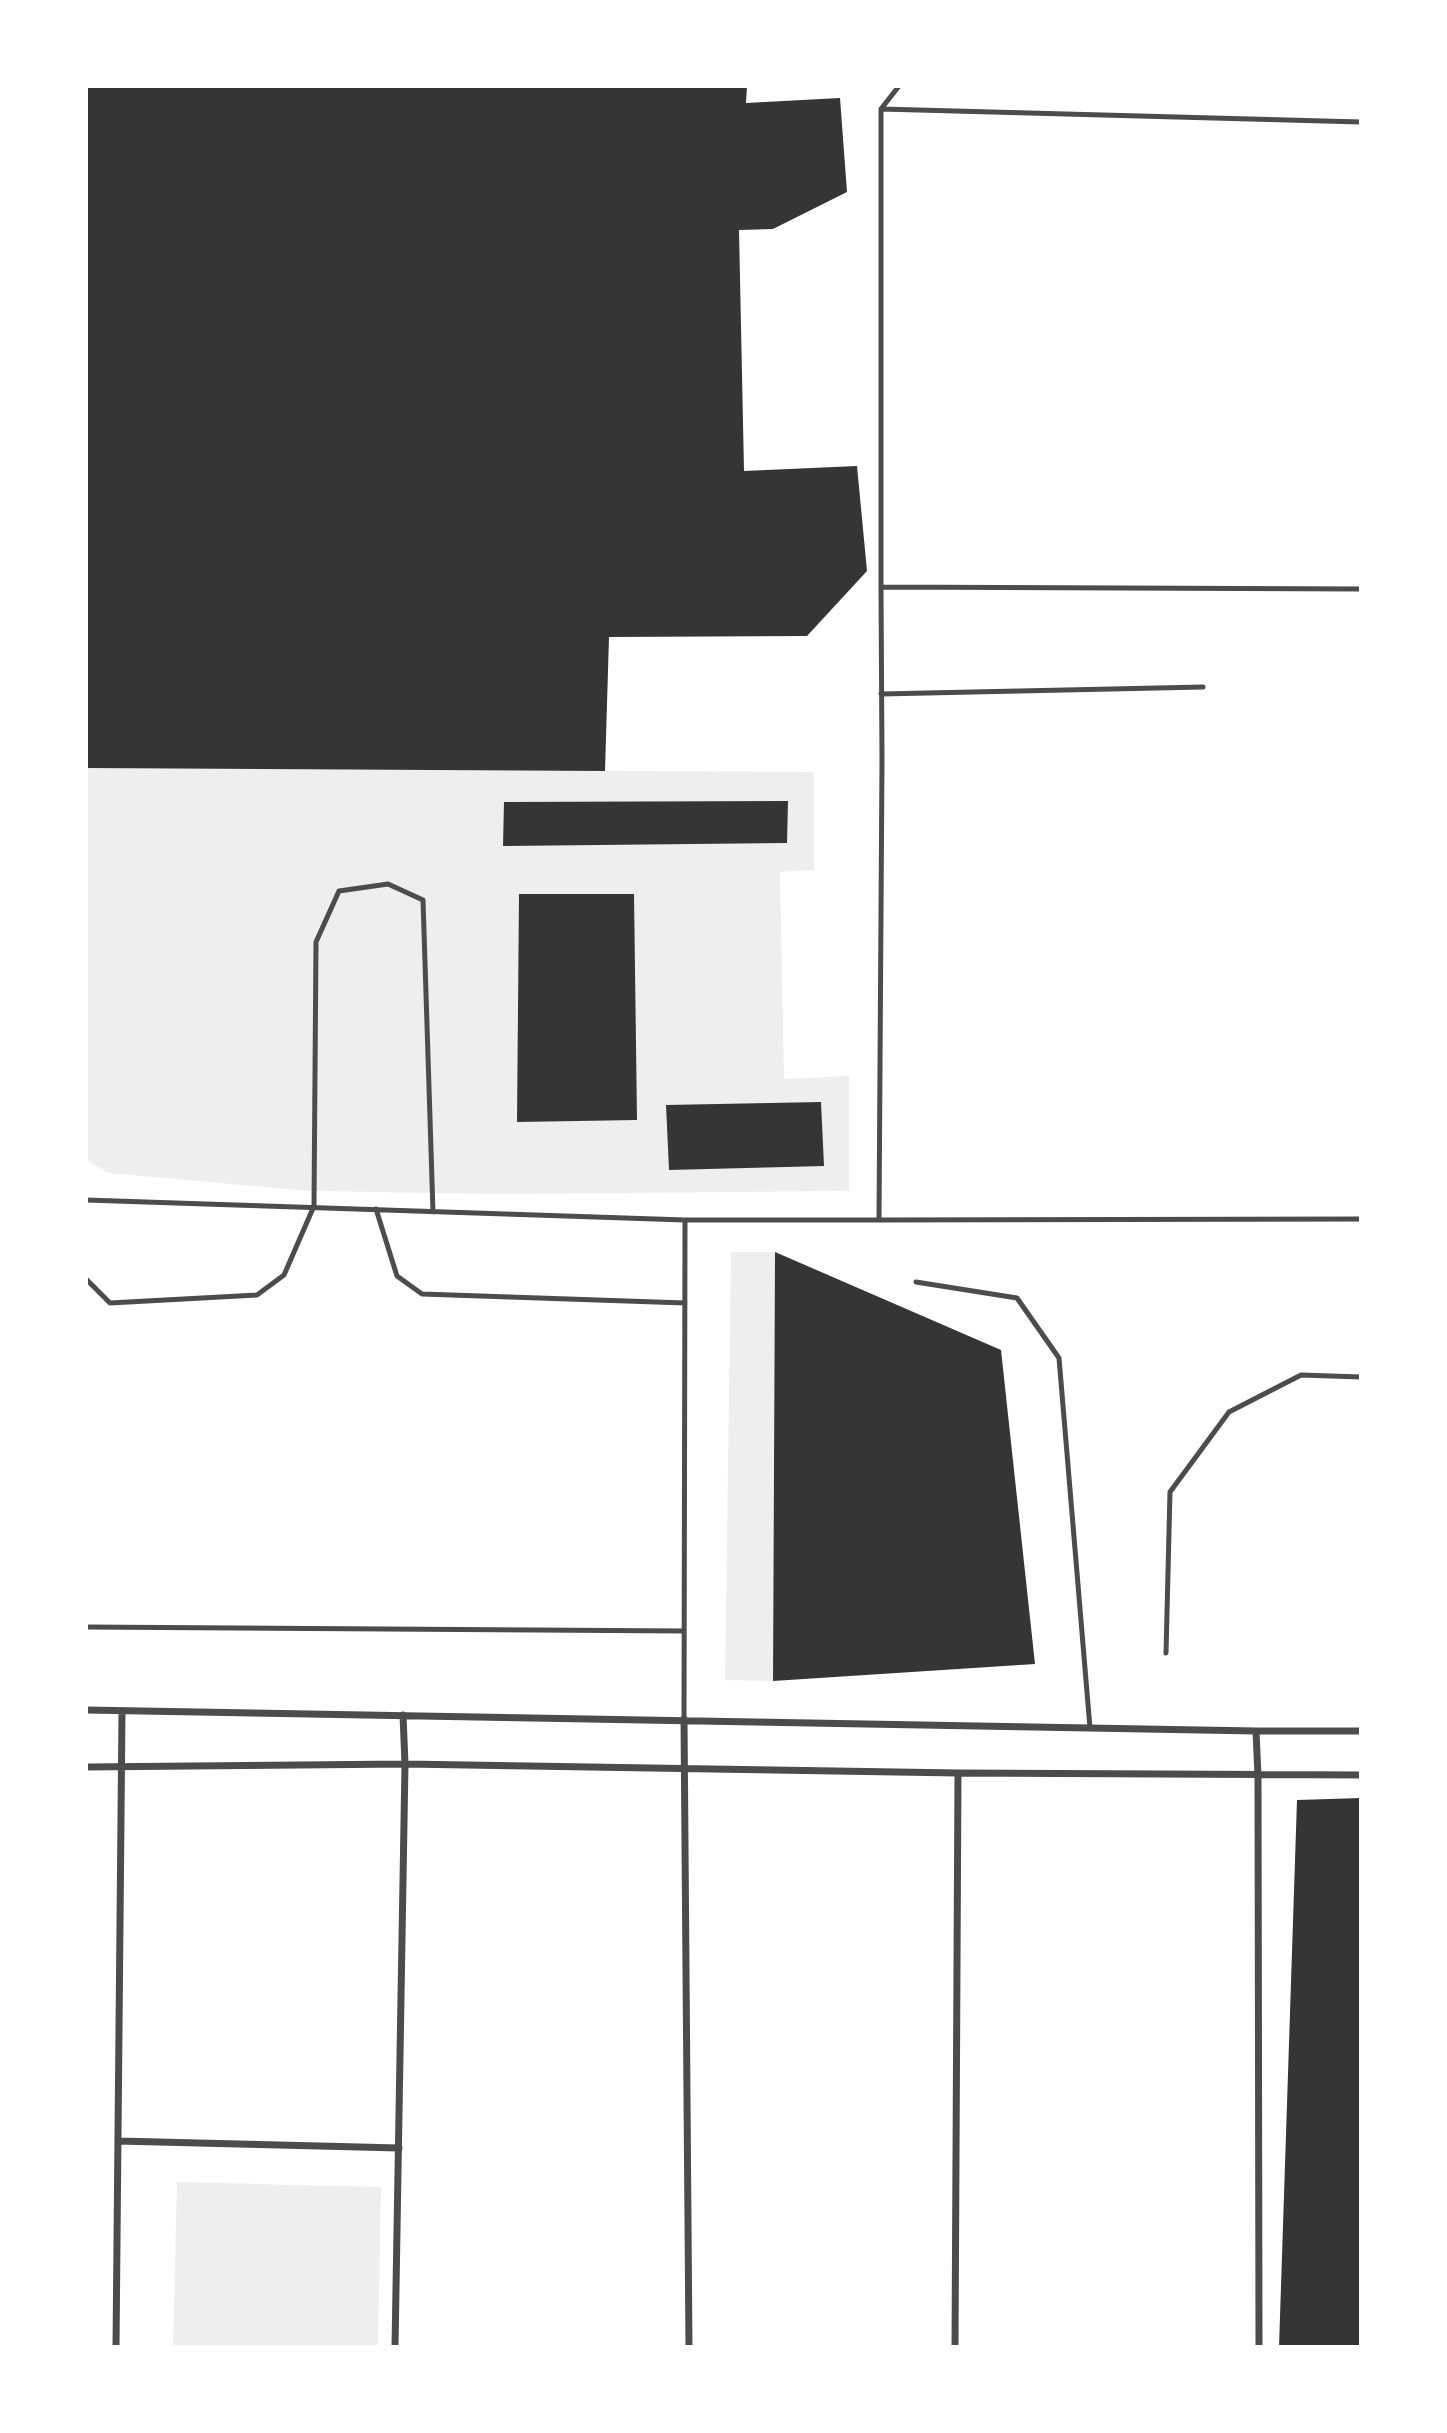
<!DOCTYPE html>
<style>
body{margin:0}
#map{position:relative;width:1447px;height:2433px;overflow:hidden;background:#fff;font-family:"Varela Round",sans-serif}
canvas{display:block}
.frame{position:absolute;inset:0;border:88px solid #fff;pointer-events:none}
</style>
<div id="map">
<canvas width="1447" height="2433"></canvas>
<div class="frame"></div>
</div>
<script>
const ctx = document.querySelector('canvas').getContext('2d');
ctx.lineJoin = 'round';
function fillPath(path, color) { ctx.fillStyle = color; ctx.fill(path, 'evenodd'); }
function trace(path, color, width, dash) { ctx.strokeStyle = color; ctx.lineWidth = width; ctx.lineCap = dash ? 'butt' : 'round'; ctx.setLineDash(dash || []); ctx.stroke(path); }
fillPath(new Path2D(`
 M86,768L814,772V870L780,872L784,1079L849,1076V1191L500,1194L310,1191L108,1173L86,1160Z
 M731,1252H775L773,1681L725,1680Z
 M177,2182L381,2187L378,2347H173Z`), '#eee');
fillPath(new Path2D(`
 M86,86H747L746,103L840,98L847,192L773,229L739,230L744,471L857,466L867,571L807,636L609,637L605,771L86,768Z
 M788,801L787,843L503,846L504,802Z
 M519,894H634L637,1120L517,1122Z
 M821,1102L824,1166L669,1170L666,1105Z
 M775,1252L1001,1350L1035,1664L773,1681Z
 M1361,1798V2347H1279L1297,1800Z`), '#353535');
trace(new Path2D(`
 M881,109L1361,122
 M881,587V109L899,86
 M1361,589L881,587L882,760L879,1220L1361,1219
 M881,694L1203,687
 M86,1200L685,1220
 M376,1209L397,1276L422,1294L685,1303
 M86,1279L110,1303L257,1295L284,1275L314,1206L316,942L339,891L388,884L423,900L433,1212
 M916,1282L1017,1298L1059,1358L1090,1728
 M86,1627L684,1631
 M1166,1653L1170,1492L1229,1412L1301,1375L1361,1377
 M684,1719L685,1220H879`), '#4c4c4c', 5);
trace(new Path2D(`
 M86,1710L1256,1731H1361
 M684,1719L689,2347
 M1256,1731L1258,1776L1259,2347
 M86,1767L405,1764L958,1773L1361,1775
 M118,2141L399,2148
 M116,2347L122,1711
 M395,2347L405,1764L403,1715
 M955,2347L958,1773`), '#4c4c4c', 7);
</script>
